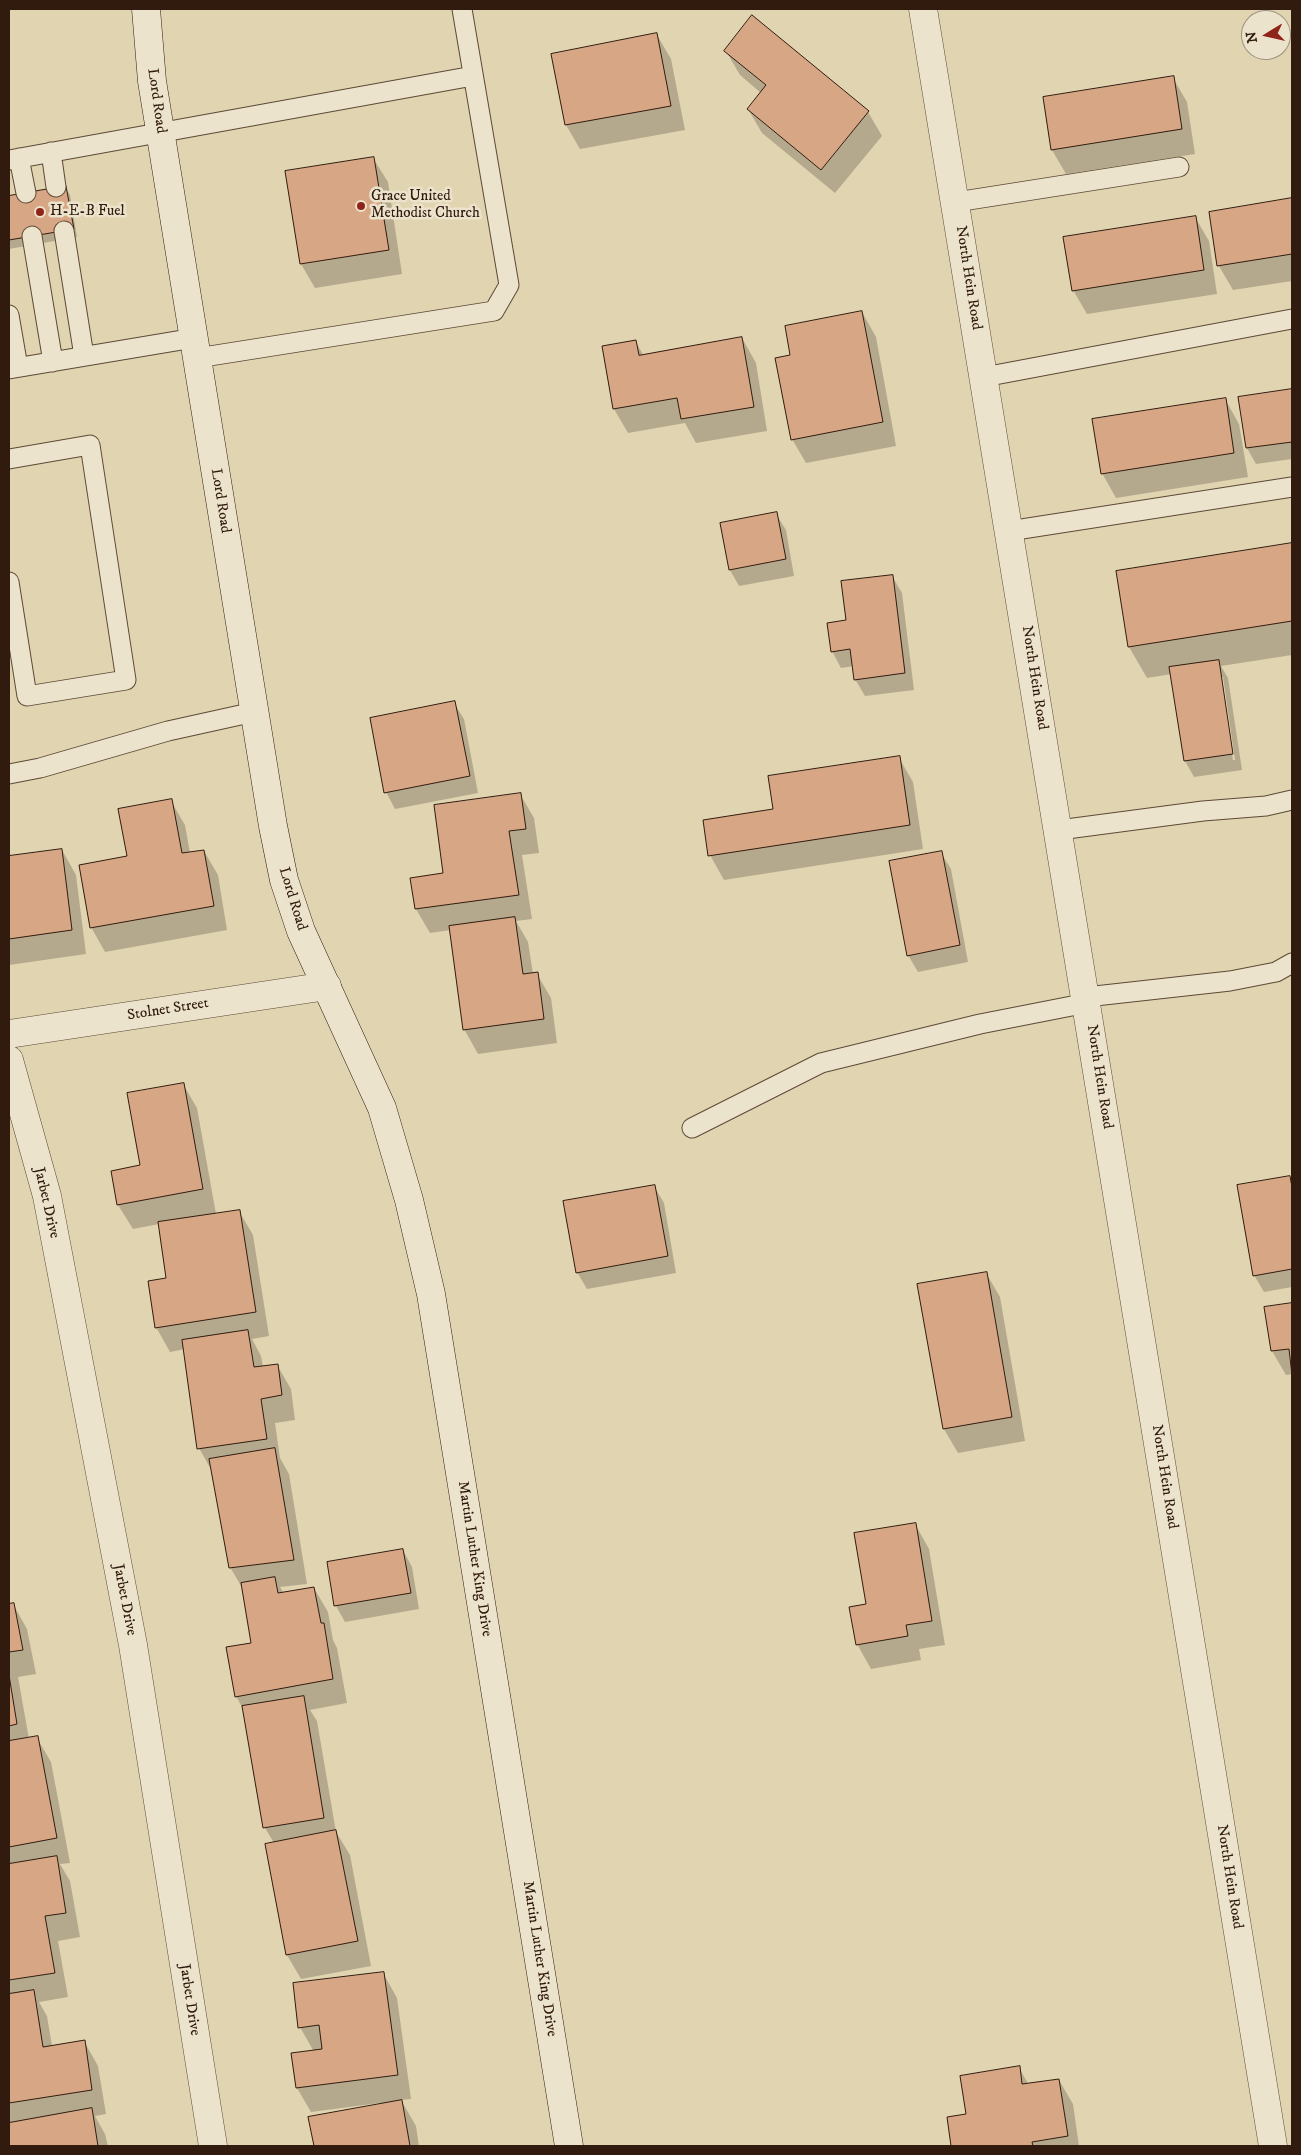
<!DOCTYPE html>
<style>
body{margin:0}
#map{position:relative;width:1301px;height:2155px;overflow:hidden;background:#e1d4b0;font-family:"IM FELL DW Pica",serif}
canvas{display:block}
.frame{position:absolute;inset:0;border:10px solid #311b0f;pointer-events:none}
.north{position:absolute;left:1241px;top:10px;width:50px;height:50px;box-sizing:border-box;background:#ece3cc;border:1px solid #a19380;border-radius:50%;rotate:261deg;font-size:14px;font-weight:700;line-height:20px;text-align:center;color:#311b0f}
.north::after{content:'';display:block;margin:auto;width:18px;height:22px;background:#8f2418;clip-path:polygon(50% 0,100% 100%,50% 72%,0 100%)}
</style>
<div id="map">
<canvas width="1301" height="2155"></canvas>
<div class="frame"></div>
<div class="north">N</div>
</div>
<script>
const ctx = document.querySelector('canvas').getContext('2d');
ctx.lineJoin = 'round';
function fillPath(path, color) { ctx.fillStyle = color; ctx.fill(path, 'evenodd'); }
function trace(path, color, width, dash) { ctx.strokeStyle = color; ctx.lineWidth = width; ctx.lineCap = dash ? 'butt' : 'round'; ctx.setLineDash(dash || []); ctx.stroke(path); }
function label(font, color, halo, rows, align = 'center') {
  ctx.font = font + ' "IM FELL DW Pica",serif'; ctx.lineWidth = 5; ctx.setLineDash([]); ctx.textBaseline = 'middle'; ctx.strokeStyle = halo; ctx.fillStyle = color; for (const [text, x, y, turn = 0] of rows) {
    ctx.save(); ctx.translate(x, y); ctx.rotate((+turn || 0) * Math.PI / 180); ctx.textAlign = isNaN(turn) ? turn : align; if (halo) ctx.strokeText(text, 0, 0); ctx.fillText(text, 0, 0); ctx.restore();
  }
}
fillPath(new Path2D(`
 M657,35L671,59L685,130L580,149L566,125L553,55Z
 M726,51L868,112L882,136L835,193L762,133L748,109L761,93L740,75Z
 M1173,78L1187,102L1195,154L1066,174L1052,150Z
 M373,158L388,182L402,274L315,288L301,264L287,172Z
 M65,187L70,195L77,237L9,249V197Z
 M1292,200V281L1233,290L1219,266L1210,213Z
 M1195,217L1209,241L1217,294L1087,314L1073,290Z
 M862,312L876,337L896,446L806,463L792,439V356Z
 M742,338L756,363L767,431L696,443L685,423L628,433L614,409L603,347L635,341L644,356Z
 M1292,390V459L1256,464L1247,448L1239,398Z
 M1225,399L1239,424L1248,477L1116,498L1102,473Z
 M776,514L786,530L794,576L739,586L730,570Z
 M1292,544V655L1221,666L1228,678L1242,770L1194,777L1185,761L1172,674L1147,678L1129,647L1117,572ZM1220,677H1223L1235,760H1233Z
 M892,576L902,593L914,690L865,696L855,679L854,666L841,668L832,651L847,621Z
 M454,703L464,719L478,793L395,809L386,792Z
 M899,758L913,782L923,849L724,880L710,855L774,810Z
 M520,794L534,818L539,853L522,855L532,919L516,921L528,942L533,974H537L551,998L557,1043L478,1054L464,1029L451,930L430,933L416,909L411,879L445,874Z
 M171,801L185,825L190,853L204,851L218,875L227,930L105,952L91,927L128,857Z
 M62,850L76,875L86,954L9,965V857Z
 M941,853L951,869L968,962L918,972L908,955Z
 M183,1084L197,1108L216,1214L239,1211L253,1235L269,1336L252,1339L261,1356L263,1367L277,1365L291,1389L295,1420L275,1423L280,1458L289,1474L307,1584L280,1587L284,1594L314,1588L328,1612L333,1640L337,1648L347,1703L310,1710L317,1721L336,1832L350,1855L371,1966L301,1979L287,1955L274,1843L265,1828L244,1711L236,1696L253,1644L244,1591L230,1567L213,1473L199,1448L185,1349L170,1352L156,1327L167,1279L159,1224L133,1229L118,1205L113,1172L141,1166Z
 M1290,1177L1292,1182V1287L1264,1292L1254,1275Z
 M654,1186L664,1203L676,1273L587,1289L577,1272Z
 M986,1273L1000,1297L1025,1441L958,1453L944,1429L919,1285Z
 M1292,1305V1374L1286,1375L1272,1351L1266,1308Z
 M915,1524L929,1549L945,1645L919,1649L921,1660L871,1669L857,1644L867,1605Z
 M403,1550L412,1567L419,1609L345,1622L336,1606Z
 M13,1604L27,1629L36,1674L18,1677L29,1739L37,1738L51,1762L70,1863L60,1864L70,1881L80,1937L58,1941L68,1997L39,2002L47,2016L52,2046L84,2041L98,2066L106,2114L95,2116L105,2134L108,2146H9V1605Z
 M383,1973L397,1998L411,2099L401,2100L416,2126L419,2146H315L310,2118L381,2105L380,2103L311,2112L297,2088L314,2052L300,2027Z
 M1019,2068L1029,2085L1059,2080L1073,2104L1079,2146H952L948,2118L967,2115Z`), '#0003');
const building = new Path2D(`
 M752,15L869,111L821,170L747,109L766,85L724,51Z
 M657,33L671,106L565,125L551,54Z
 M1174,76L1182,129L1051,150L1043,97Z
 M374,157L389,250L300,264L285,171Z
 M66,186L74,229L9,240V196Z
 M1292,198V254L1217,266L1209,212Z
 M1196,216L1204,270L1072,291L1063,237Z
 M862,311L883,422L791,440L775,358L790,355L785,326Z
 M742,337L754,407L681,419L677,398L613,409L602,346L636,340L639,355Z
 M1292,389V442L1246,448L1238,397Z
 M1226,398L1234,453L1101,474L1092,419Z
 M777,512L786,559L729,570L720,523Z
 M1292,543V621L1128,647L1116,571Z
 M893,575L905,673L854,680L850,649L831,652L827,623L846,620L841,581Z
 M1219,660L1233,754L1184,761L1169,667Z
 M455,701L470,776L384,793L370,718Z
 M900,756L910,825L708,856L703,820L773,809L768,776Z
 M521,793L526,829L509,831L519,895L415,909L410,878L443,873L434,805Z
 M172,799L182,853L204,850L214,906L90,928L79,865L127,856L118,809Z
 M62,849L72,930L9,939V856Z
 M942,851L960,945L907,956L889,861Z
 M515,917L523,974L538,972L544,1019L463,1030L449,926Z
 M184,1083L203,1189L117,1205L111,1171L140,1165L127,1093Z
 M1290,1176L1292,1187V1269L1253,1276L1237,1185Z
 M655,1185L668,1256L576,1273L563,1201Z
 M240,1210L256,1312L155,1328L148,1281L166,1278L158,1222Z
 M987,1272L1012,1417L943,1429L917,1284Z
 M1292,1303V1375L1289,1349L1271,1351L1264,1307Z
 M248,1330L254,1367L278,1364L282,1395L261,1399L267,1439L197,1449L182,1340Z
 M275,1448L294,1560L229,1568L209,1459Z
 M916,1523L932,1621L906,1625L908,1636L856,1645L849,1607L866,1604L854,1533Z
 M403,1549L411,1593L334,1606L327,1562Z
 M275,1577L278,1593L314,1587L321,1623H324L333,1679L235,1697L226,1647L251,1643L241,1583Z
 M14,1603L23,1650L9,1652V1604Z
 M9,1675L17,1724L9,1726Z
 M304,1696L324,1818L263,1828L242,1706Z
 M38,1736L57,1838L9,1847V1741Z
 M336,1830L358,1941L286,1955L265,1844Z
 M57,1856L66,1913L45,1916L55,1973L9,1980V1864Z
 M384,1972L398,2075L296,2088L291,2053L322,2049L319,2025L298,2028L293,1983Z
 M34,1990L43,2047L85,2040L92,2090L9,2103V1994Z
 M1020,2066L1022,2084L1059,2079L1068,2136L1032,2142L1033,2146H951L947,2117L966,2114L960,2076Z
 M402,2100L410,2146H314L308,2117Z
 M92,2108L98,2146H9V2123Z`);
fillPath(building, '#d7a684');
trace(building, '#311b0f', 1);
const lane = new Path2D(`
 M51,152L56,187
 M19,158L26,193
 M9,160L473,76
 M956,202L1179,167
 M64,231L84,356
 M32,236L53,362
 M9,315L18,367
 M197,358L494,311L509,285L462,9
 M9,369L194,338
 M984,377L1292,319
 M9,459L90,445L126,680L27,696L9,582
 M1009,531L1292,487
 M9,774L40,768L168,731L254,712
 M1059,830L1203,811L1266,806L1292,800
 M1086,997L1230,981L1276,972L1292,963
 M692,1128L821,1063L980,1024L1087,1003`);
const street = new Path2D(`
 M923,9L1273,2146
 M9,1034L327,986
 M9,1060L47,1196L133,1645L213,2146`);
const secondary = new Path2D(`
 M146,9L152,81L273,826L284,880L301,931L382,1108L409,1200L431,1294L569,2146`);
trace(lane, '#5d4937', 21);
trace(street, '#5d4937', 29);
trace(secondary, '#311b0f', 29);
trace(lane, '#ece3cc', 19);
trace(street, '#ece3cc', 28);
trace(secondary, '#ece3cc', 28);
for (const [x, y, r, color] of [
 [361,206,5,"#8f2418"],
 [40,212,5,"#8f2418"]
]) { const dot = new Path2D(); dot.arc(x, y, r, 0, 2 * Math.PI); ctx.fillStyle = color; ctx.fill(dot); trace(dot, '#ece3cc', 2); }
label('15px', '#311b0f', '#ece3cc', [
 ["Lord Road",156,101,82],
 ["North Hein Road",968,278,81],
 ["Lord Road",220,501,81],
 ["North Hein Road",1034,678,81],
 ["Lord Road",292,899,73],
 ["Stolnet Street",168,1010,-9],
 ["North Hein Road",1099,1077,81],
 ["Jarbet Drive",46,1203,77],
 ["North Hein Road",1164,1477,81],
 ["Martin Luther King Drive",474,1559,81],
 ["Jarbet Drive",124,1600,79],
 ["North Hein Road",1229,1877,81],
 ["Martin Luther King Drive",539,1959,81],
 ["Jarbet Drive",189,2000,81]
]);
label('15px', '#311b0f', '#ece3cc', [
 ["Grace United",371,197],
 ["Methodist Church",371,214],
 ["H-E-B Fuel",50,212]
], 'left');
</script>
